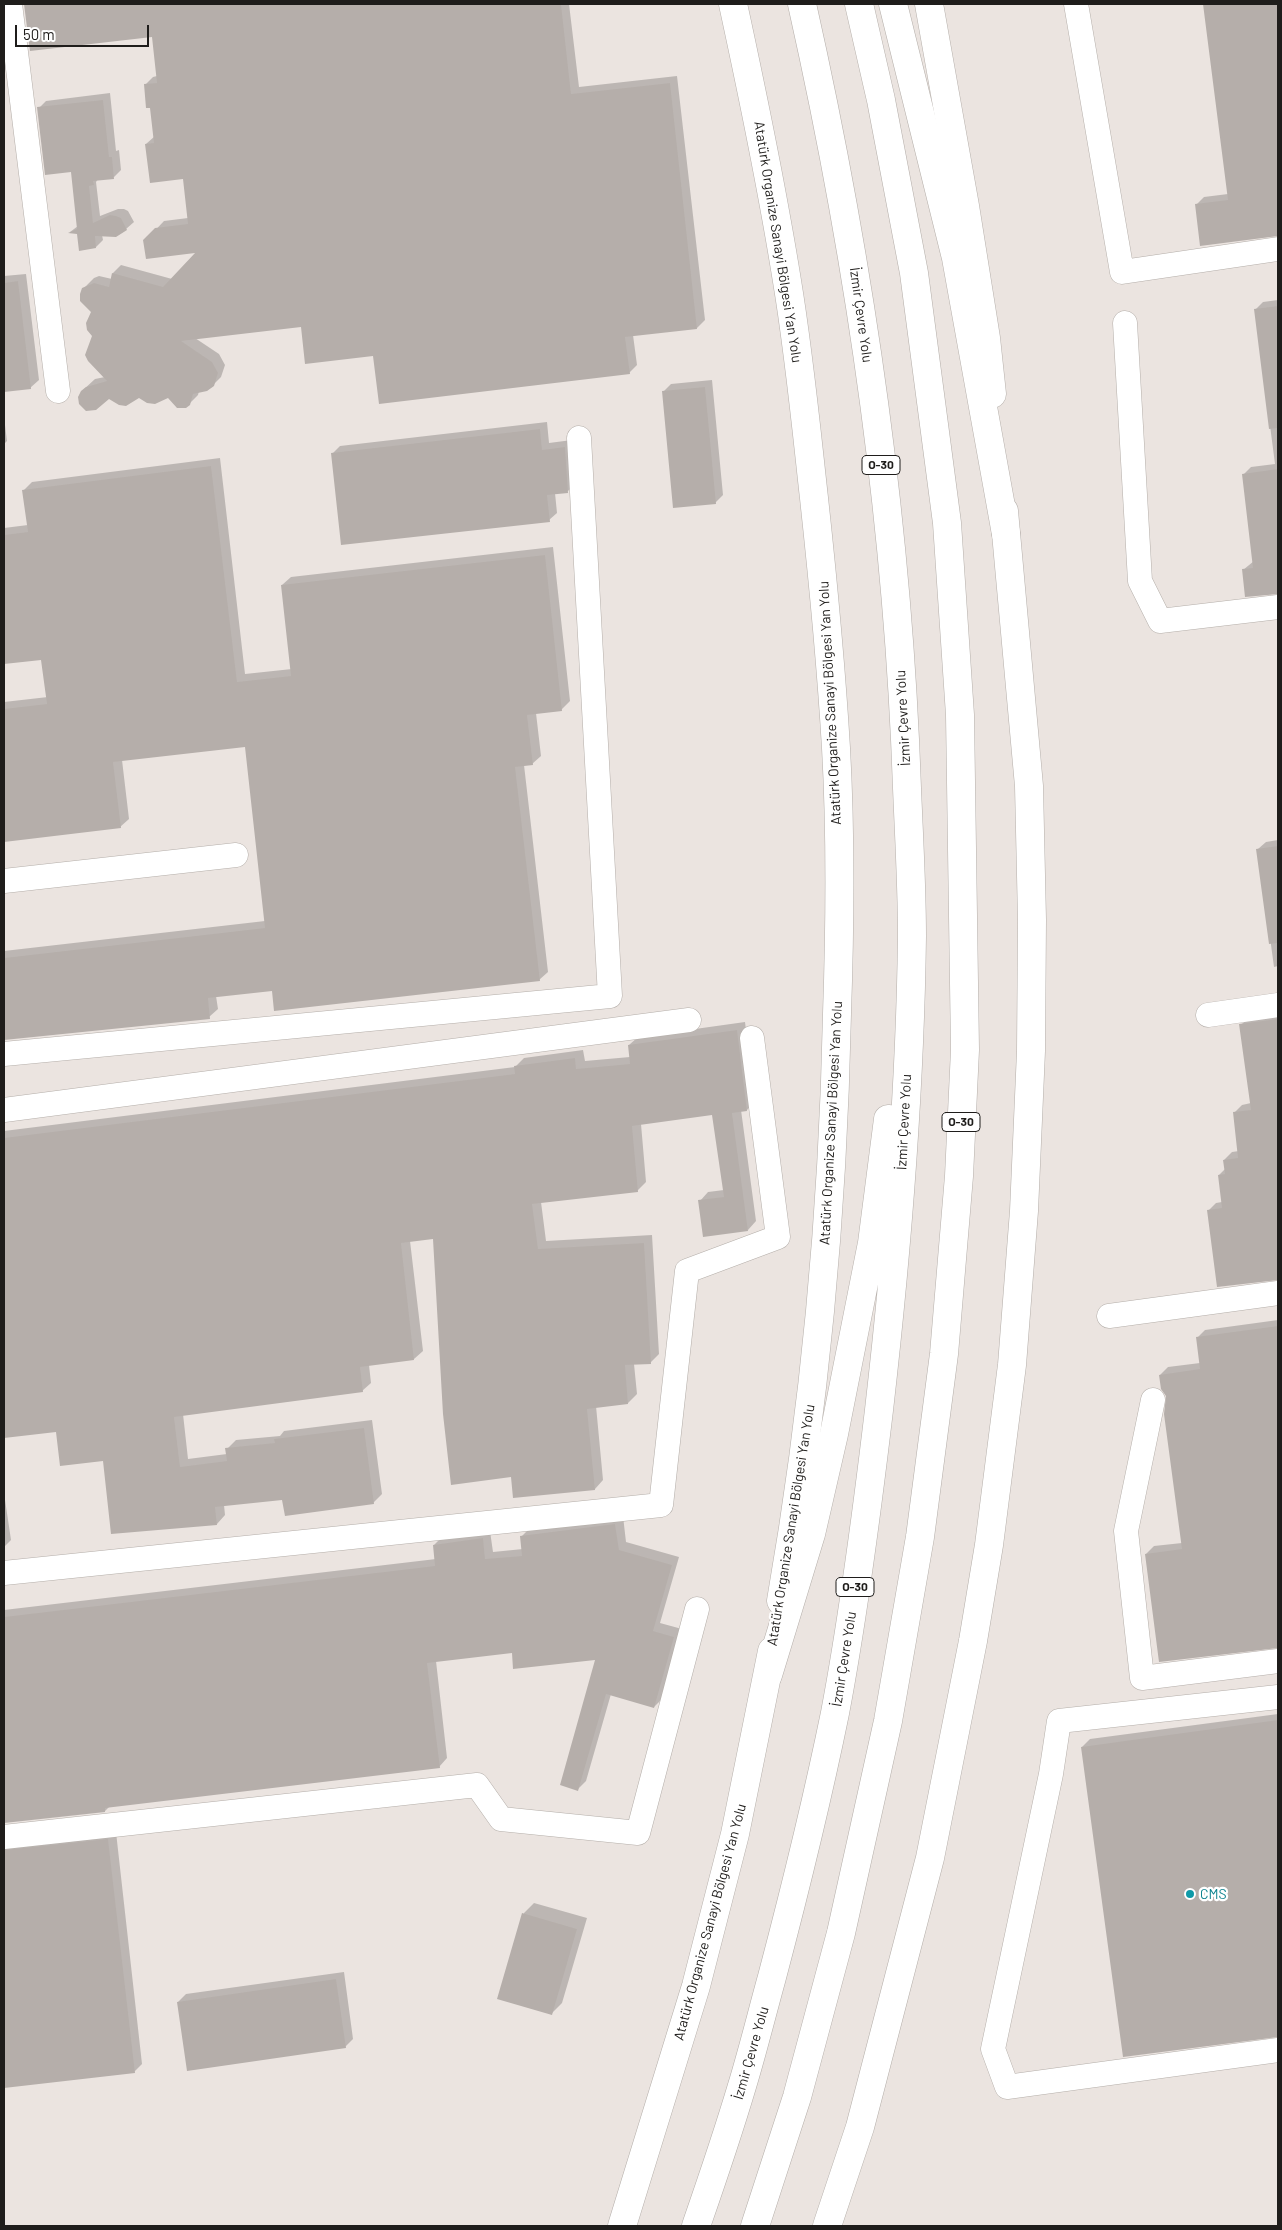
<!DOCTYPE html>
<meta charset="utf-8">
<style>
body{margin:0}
#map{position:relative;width:1282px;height:2230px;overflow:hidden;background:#ebe4e0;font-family:Barlow,sans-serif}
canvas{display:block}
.frame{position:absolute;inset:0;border:5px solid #1f1d1b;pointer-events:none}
.scale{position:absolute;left:15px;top:25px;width:134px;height:22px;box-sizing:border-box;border:2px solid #1f1d1b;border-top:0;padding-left:6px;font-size:15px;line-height:18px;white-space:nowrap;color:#1f1d1b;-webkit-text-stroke:4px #fff;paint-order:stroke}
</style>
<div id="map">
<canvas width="1282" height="2230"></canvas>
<div class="frame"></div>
<div class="scale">50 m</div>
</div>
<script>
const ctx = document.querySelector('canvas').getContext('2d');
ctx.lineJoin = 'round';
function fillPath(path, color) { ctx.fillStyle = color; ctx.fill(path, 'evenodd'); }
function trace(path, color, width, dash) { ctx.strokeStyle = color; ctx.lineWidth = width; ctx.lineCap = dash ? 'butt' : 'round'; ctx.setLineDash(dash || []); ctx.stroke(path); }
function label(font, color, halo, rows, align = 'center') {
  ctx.font = font + ' Barlow,sans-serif'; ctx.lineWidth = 4.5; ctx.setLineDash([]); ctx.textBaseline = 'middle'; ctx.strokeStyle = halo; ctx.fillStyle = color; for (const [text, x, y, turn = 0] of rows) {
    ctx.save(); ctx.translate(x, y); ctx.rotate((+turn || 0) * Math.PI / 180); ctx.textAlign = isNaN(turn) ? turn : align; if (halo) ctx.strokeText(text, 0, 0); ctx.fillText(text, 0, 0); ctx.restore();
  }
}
fillPath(new Path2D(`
 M25,4H569L579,87L677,76L705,320L697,328L633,335L637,365L629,373L375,355L302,326L195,338L219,354L225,365L221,377L213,385L199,391L198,395L186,407L168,397L108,398L82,391L95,379L105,377L93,336V312L82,292L85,287L94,278L99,276L112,279L113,273L121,265L172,279L199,252L145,241L164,221L188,218L184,178L146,144L155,136L151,106L145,85L153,77L157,76L153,36L31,50Z
 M1204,4H1278V235L1201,244L1196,205L1204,197L1228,194Z
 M110,93L116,151L119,150L121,170L114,177L98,179L96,182L100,216L118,209H124L128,211L134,222L126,229L102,235L103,240L96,247L78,233L70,232L78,226L72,171L39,108L46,101Z
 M26,274L39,380L30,388L4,391V276Z
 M1278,300V593L1243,570L1254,561L1243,475L1251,467L1275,464L1255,310L1263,302Z
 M712,380L723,495L715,503L663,392L671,384Z
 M4,417L7,441L4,444Z
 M547,422L549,443L572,440L576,483L568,491L555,493L557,513L549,520L332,454L340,446Z
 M220,458L245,674L292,669L282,585L291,577L553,547L570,701L561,710L536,713L541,756L532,764L524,765L548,972L539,980L273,990L216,996L218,1009L209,1017L4,1039V951L265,921L246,746L122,760L129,819L120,827L4,840V702L48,697L43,658L4,663V528L28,525L24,490L32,482Z
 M1278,840V966L1274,967L1258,849L1266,842Z
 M1278,1013V1278L1208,1211L1216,1203L1222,1202L1219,1175L1225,1169L1224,1160L1232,1152L1239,1151L1234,1113L1242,1105L1251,1103L1241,1025L1249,1017Z
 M745,1022L755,1101L747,1110H741L756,1221L748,1230L700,1201L708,1192L724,1190L714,1114L641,1124L646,1182L637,1191L541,1202L546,1241L652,1235L659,1354L650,1363L634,1364L637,1394L628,1403L596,1406L603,1480L595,1489L513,1476L434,1238L410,1241L423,1351L414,1359L369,1365L371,1383L362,1391L183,1414L188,1459L227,1454V1449L236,1440L280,1436L284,1431L372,1420L382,1494L373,1503L284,1498L224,1505L225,1515L217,1524L57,1430L4,1437V1131L515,1067L524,1058L583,1050L585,1061L630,1057L629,1045L638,1037Z
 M1278,1320V1647L1146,1554L1154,1546L1182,1543L1167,1396L1160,1375L1168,1367L1200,1363L1197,1338L1205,1330Z
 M4,1493L11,1540L4,1547Z
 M623,1516L626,1542L679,1557L660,1623L682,1629L662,1699L654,1707L611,1694L586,1781L578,1789L597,1659L513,1652L436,1661L447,1758L439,1767L110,1806L105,1811L4,1822V1610L436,1559L434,1545L442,1537L490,1531L493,1552L523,1549L521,1537L529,1529Z
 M1278,1714V2036L1082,1747L1090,1739Z
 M116,1832L142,2064L134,2072L4,2087V1840Z
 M534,1903L587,1918L562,2003L551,2014L499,1998L524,1913Z
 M344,1972L353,2039L345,2047L178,2002L186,1994Z`), '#0003');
fillPath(new Path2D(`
 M24,4H561L571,94L670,83L697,329L625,337L630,374L379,404L373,356L305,364L301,327L181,341L212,362L218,373L214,386L207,391L193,394L190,405L186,408H177L168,398L155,404L147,403L139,398L126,406L119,405L109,399L96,410L86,411L79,404L78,397L81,391L86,387L107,381L88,361L85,355L92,336L87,330L86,323L91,312L80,301V294L82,288L94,283L109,287L112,273L163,287L195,253L146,259L143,240L155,228L188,224L183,179L150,183L145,144L154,143L150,108H146L144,84L157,83L152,37L30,51Z
 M1203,4H1278V236L1200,246L1195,204L1228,200Z
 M103,100L109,157H112L114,179L93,181L94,185L89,186L93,223L110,215L116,216L121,218L127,230L116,237L95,236L96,248L79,251L77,234L68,233L77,229L71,172L45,175L37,107Z
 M18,281L31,389L4,392V283Z
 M1278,306V428L1269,429L1254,309Z
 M705,387L716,504L673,508L662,391Z
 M540,429L542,450L565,447L568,493L547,495L550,522L341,545L331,453Z
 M211,466L237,682L291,676L281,585L545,555L562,711L527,715L533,765L515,767L540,981L274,1011L272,991L208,998L210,1019L4,1040V958L265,928L245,747L113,762L121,828L4,842V709L47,704L41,660L4,664V535L28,532L22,490Z
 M1278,469V594L1245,597L1242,569L1253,568L1242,474Z
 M1278,846V943L1269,944L1256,849Z
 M1278,1019V1280L1217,1287L1207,1210L1222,1208L1218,1175L1225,1174L1223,1160L1238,1158L1233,1112L1251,1110L1239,1024Z
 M737,1030L747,1111L732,1113L748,1231L703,1237L698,1200L724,1197L712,1115L632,1126L638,1192L532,1204L538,1249L644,1243L651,1364L625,1365L628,1404L587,1409L595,1490L513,1498L511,1477L451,1485L443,1414L433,1239L401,1243L414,1360L360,1367L363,1392L174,1417L180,1467L227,1461L225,1448L275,1443L274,1439L364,1428L374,1504L285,1516L282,1500L215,1507L217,1525L111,1534L103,1461L60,1466L56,1432L4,1438V1138L515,1074L514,1066L575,1058L576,1069L630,1064L628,1045Z
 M1278,1326V1648L1159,1662L1145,1554L1182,1549L1164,1414L1166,1396L1161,1389L1159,1375L1200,1369L1196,1337Z
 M615,1524L619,1550L672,1565L653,1631L674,1637L654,1708L606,1694L578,1791L560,1785L595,1660L513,1669L512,1653L427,1663L440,1768L105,1808V1812L4,1823V1617L435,1566L433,1545L483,1538L485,1559L522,1556L520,1536Z
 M1278,1720V2037L1123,2057L1081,1747Z
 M108,1839L135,2073L4,2088V1850Z
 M522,1913L577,1929L552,2015L497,1999Z
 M336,1979L346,2048L187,2071L177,2002Z`), '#b5aeaa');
const minor = new Path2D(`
 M10,4L58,391
 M1076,4L1122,272L1278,249
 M1125,323L1140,581L1160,621L1278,607
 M4,881L236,855
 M1208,1015L1278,1005
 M4,1054L610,996L579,438
 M4,1110L689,1020
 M1109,1316L1278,1293
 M1153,1400L1126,1531L1142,1678L1278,1661
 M4,1573L661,1505L687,1271L778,1237L752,1038
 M1278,1697L1059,1721L1051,1774L993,2049L1007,2087L1278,2050
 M4,1837L477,1785L501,1819L638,1833L697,1609`);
const major = new Path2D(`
 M733,4C753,96 772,188 787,281C799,353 806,426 814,498C823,581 831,664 836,748C841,836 840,926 837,1014C833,1211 815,1407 781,1601
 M929,4L965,206L986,338L992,394
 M622,2226L696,1986L735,1834L772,1651
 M827,2226L860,2127L930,1858L973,1641L989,1545L1012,1365L1024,1211L1031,1051L1032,920L1029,786L1004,511`);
const highway = new Path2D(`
 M893,4L956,258L1006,534
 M768,1675L811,1534L834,1434L872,1243L888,1119
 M696,2226C712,2180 728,2133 742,2086C753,2050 762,2013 772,1977C795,1890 817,1801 835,1713C854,1613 867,1511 879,1410C897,1253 910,1094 912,936C912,887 909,837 907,788C898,524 860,262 802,4
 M755,2226L797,2097L841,1933L888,1721L920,1537L944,1354L959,1176L965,1050L960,715L947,523L914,273L881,100L859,4`);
trace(minor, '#b4aea9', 25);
trace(major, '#b4aea9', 29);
trace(highway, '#b4aea9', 29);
trace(minor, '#fff', 24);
trace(major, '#fff', 28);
trace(highway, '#fff', 28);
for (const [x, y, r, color] of [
 [1190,1894,5,"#0f9aa8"]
]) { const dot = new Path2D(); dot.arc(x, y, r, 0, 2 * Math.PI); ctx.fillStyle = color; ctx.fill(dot); trace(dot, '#fff', 2); }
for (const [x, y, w] of [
 [881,465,38],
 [961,1122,38],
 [855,1587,38]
]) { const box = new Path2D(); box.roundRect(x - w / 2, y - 9.5, w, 19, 4); ctx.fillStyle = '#fff'; ctx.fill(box); trace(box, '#1f1d1b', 1); }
label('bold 12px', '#1f1d1b', null, [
 ["O-30",881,465],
 ["O-30",961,1122],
 ["O-30",855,1587]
]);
label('14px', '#1f1d1b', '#fff', [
 ["Atatürk Organize Sanayi Bölgesi Yan Yolu",778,242,81],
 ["İzmir Çevre Yolu",861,315,82],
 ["Atatürk Organize Sanayi Bölgesi Yan Yolu",830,703,-93],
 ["İzmir Çevre Yolu",903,718,-93],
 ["İzmir Çevre Yolu",904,1122,-87],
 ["Atatürk Organize Sanayi Bölgesi Yan Yolu",831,1123,-87],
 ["Atatürk Organize Sanayi Bölgesi Yan Yolu",791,1525,-81],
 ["İzmir Çevre Yolu",844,1659,-81],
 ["Atatürk Organize Sanayi Bölgesi Yan Yolu",710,1922,-75],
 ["İzmir Çevre Yolu",751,2053,-74]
]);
label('14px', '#0d838f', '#fff', [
 ["CMS",1200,1894]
], 'left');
</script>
